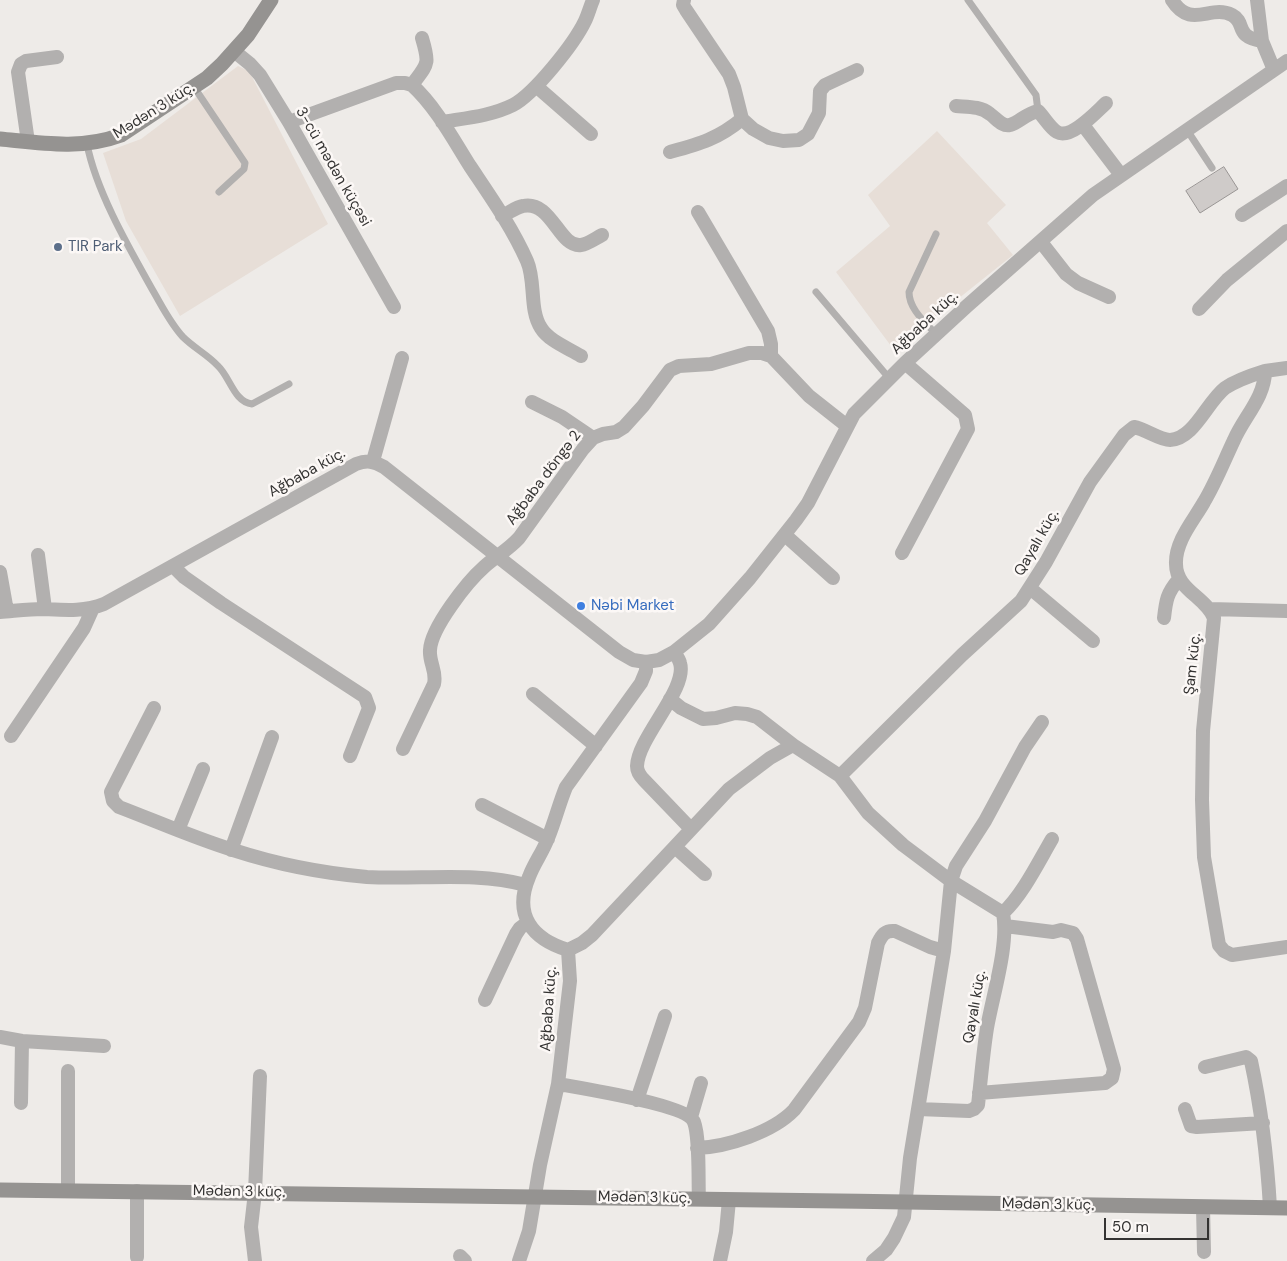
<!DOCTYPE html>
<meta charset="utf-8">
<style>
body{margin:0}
#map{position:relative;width:1287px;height:1261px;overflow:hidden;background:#eeebe8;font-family:"DM Sans",sans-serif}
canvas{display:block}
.scale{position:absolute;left:1104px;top:1218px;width:105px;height:22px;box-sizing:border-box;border:2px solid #343332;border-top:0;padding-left:6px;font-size:15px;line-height:18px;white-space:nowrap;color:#343332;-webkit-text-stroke:4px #fcf8f6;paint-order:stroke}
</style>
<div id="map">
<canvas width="1287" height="1261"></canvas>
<div class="scale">50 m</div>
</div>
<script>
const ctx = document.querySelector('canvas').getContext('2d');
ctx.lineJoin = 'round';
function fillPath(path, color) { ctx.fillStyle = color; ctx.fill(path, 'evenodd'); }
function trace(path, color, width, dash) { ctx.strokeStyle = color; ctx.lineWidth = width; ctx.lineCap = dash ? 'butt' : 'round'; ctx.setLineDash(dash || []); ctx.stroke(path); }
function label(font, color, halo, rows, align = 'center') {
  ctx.font = font + ' "DM Sans",sans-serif'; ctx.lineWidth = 5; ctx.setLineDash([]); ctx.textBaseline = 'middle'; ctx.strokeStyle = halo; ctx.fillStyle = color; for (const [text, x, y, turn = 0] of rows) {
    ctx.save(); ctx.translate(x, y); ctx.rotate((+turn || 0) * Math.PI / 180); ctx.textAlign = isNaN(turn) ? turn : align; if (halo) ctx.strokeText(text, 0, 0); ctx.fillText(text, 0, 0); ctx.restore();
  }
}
fillPath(new Path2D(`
 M238,66L249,71L328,224L180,316L126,221L103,153L141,139Z
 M937,131L1006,205L987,223L1013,255L894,350L836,272L890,226L868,195Z`), '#e7ded7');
const building = new Path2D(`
 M1224,167L1238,189L1200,213L1186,191Z`);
fillPath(building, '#cfcbc9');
trace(building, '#999594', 1);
trace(new Path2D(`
 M968,0L1036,95L1038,111
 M194,87L245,163L244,169L219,192
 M1187,130L1212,168
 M87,144C96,191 129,248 152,289C162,306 170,323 183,337C194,348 208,355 218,366C230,377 234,402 252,404L289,384
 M936,234L909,292C909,309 925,322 936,334
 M816,292L889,378`), '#b2b0af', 7);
trace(new Path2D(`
 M684,0L683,5L686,10L729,74L734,87L742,119L753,129L769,138L783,141L799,140L808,134L819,113L820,91L825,85L857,70
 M1172,0C1191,30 1210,4 1232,15C1247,23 1233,36 1262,41
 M1257,0L1262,41L1274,70
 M234,51L250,64L260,75L289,122L394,307
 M412,85C428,63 430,65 422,38
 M536,86L591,134
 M956,106C968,107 980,106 990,114C996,118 1002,127 1010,125C1020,122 1025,114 1038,111C1044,117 1050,128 1057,132C1071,140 1096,112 1106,103
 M289,122L396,83H405L412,85C436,107 453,139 470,166C490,196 512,227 527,261C536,281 529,310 541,328C549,341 568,348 581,356
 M442,122C466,118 491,116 513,105C534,94 574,44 585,21C588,15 590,7 593,0
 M1083,125L1121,175
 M28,142L18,72L21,64L26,61L57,57
 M670,152C699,144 718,139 742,119
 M698,212L768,331L771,344V356
 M1242,215L1287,186
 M502,216C509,213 516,207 523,206C552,200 559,248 581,245C588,244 596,238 602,235
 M1041,242L1066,274L1078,283L1109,297
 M1199,309L1227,280L1287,231
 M1287,368L1265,371C1265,397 1244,417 1234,440C1224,461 1216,482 1204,502C1194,520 1175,541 1176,564C1176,590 1206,597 1214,618L1203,731L1202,800L1204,857L1219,945L1224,951L1232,955L1287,947
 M532,402L562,417L593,438
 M373,461L402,358
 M785,535L833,578
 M902,553L968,429L965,415L905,363
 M38,555L45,609
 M173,566L184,577L221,603L365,697L369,708L350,756
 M0,572L7,611
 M1030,588L1093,641
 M1210,609L1287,611
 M0,612C14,611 29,609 43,609C64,610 84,612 104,604L356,464C367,460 373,461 384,467L619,652L633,660L646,662L659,660L674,652L709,624L750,578L796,520L808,503L854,414L905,363L967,306L1093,195L1287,61
 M1164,618C1166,600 1167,593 1179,579
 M674,652C676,655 679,659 680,663C688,689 638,737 637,766C637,772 640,776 644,780L691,829
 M533,694L596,746
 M670,699L681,708L703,719L716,718L735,713L747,714L757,717L793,745L840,776L868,813L903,845L951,881L1003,913C1009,945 993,994 987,1028C983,1053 981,1079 978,1105L974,1109L969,1111L918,1109
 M154,708L111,792L113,801L119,807C156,821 194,838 233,850C276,864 321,873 367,877C419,880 475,871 526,885
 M11,736L84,628L93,608
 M403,749L434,684C437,671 429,663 430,650C431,628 467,582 484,567C495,557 508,550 519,538L583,449L593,438L603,434L616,432L624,427L643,406L670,370L679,366L711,364L749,353H762L771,356L809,396L847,426
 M840,776L962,655L1021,601L1046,562L1090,482L1124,435L1134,427C1145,429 1160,440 1170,440C1194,439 1207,402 1225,388C1237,380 1252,375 1265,371
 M482,805L548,839
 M178,830L203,769
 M675,847L705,874
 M231,850L272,737
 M1003,913C1023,894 1038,863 1052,839
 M568,950L582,943L592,935L729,789L770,758L793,745
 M485,1000L516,934L520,928L528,922
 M0,1037L22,1041L104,1046
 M1205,1067L1246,1057L1251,1061C1262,1112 1267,1156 1270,1207
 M558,1084C580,1088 687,1105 694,1122C700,1138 698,1181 699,1199
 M979,1093L1105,1083L1112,1078L1114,1069L1077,939L1073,933L1061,930L1053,932L1005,926
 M637,1100L665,1016
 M21,1103L22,1041
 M1185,1109L1191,1126L1197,1127L1263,1123
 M691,1117L701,1083
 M697,1148C727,1147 773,1132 794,1110L859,1022L865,1008L878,943C882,935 885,930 895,931L930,947L944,951
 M68,1190V1071
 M137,1191V1257
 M1203,1207L1204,1252
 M460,1256L465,1261
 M255,1261L251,1227L255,1192L260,1076
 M519,1261L529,1231L540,1165L558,1084L570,981L568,950C532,939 513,915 529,877C534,863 543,852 548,838C555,821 559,804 566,787L641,683L646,671V662
 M720,1261L726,1232L729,1200
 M873,1261L886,1250L894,1238L904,1217L910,1158L944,951L951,881L956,866L985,821L1025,747L1042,722`), '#b2b0af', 14);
trace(new Path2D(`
 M0,139C41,143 81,150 121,135L207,78L222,64L248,35L271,0
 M0,1190C429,1193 858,1202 1287,1208`), '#959391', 15);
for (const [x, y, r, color] of [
 [58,247,5,"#5c6f8a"],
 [581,606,5,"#3f7fe0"]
]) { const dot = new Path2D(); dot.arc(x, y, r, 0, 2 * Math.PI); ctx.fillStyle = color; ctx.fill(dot); trace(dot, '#fcf8f6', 2); }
label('15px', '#343332', '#fcf8f6', [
 ["Mədən 3 küç.",154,111,-32],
 ["3-cü mədən küçəsi",333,167,60],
 ["Ağbaba küç.",925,323,-43],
 ["Ağbaba küç.",307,473,-29],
 ["Ağbaba döngə 2",544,478,-53],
 ["Qayalı küç.",1037,543,-60],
 ["Şam küç.",1193,664,-84],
 ["Qayalı küç.",975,1007,-80],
 ["Ağbaba küç.",549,1009,-86],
 ["Mədən 3 küç.",239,1192,1],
 ["Mədən 3 küç.",644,1198,1],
 ["Mədən 3 küç.",1048,1205,1]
]);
label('15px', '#4e5e75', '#fcf8f6', [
 ["TIR Park",68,247]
], 'left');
label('15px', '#366cbe', '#fcf8f6', [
 ["Nəbi Market",591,606]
], 'left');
</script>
